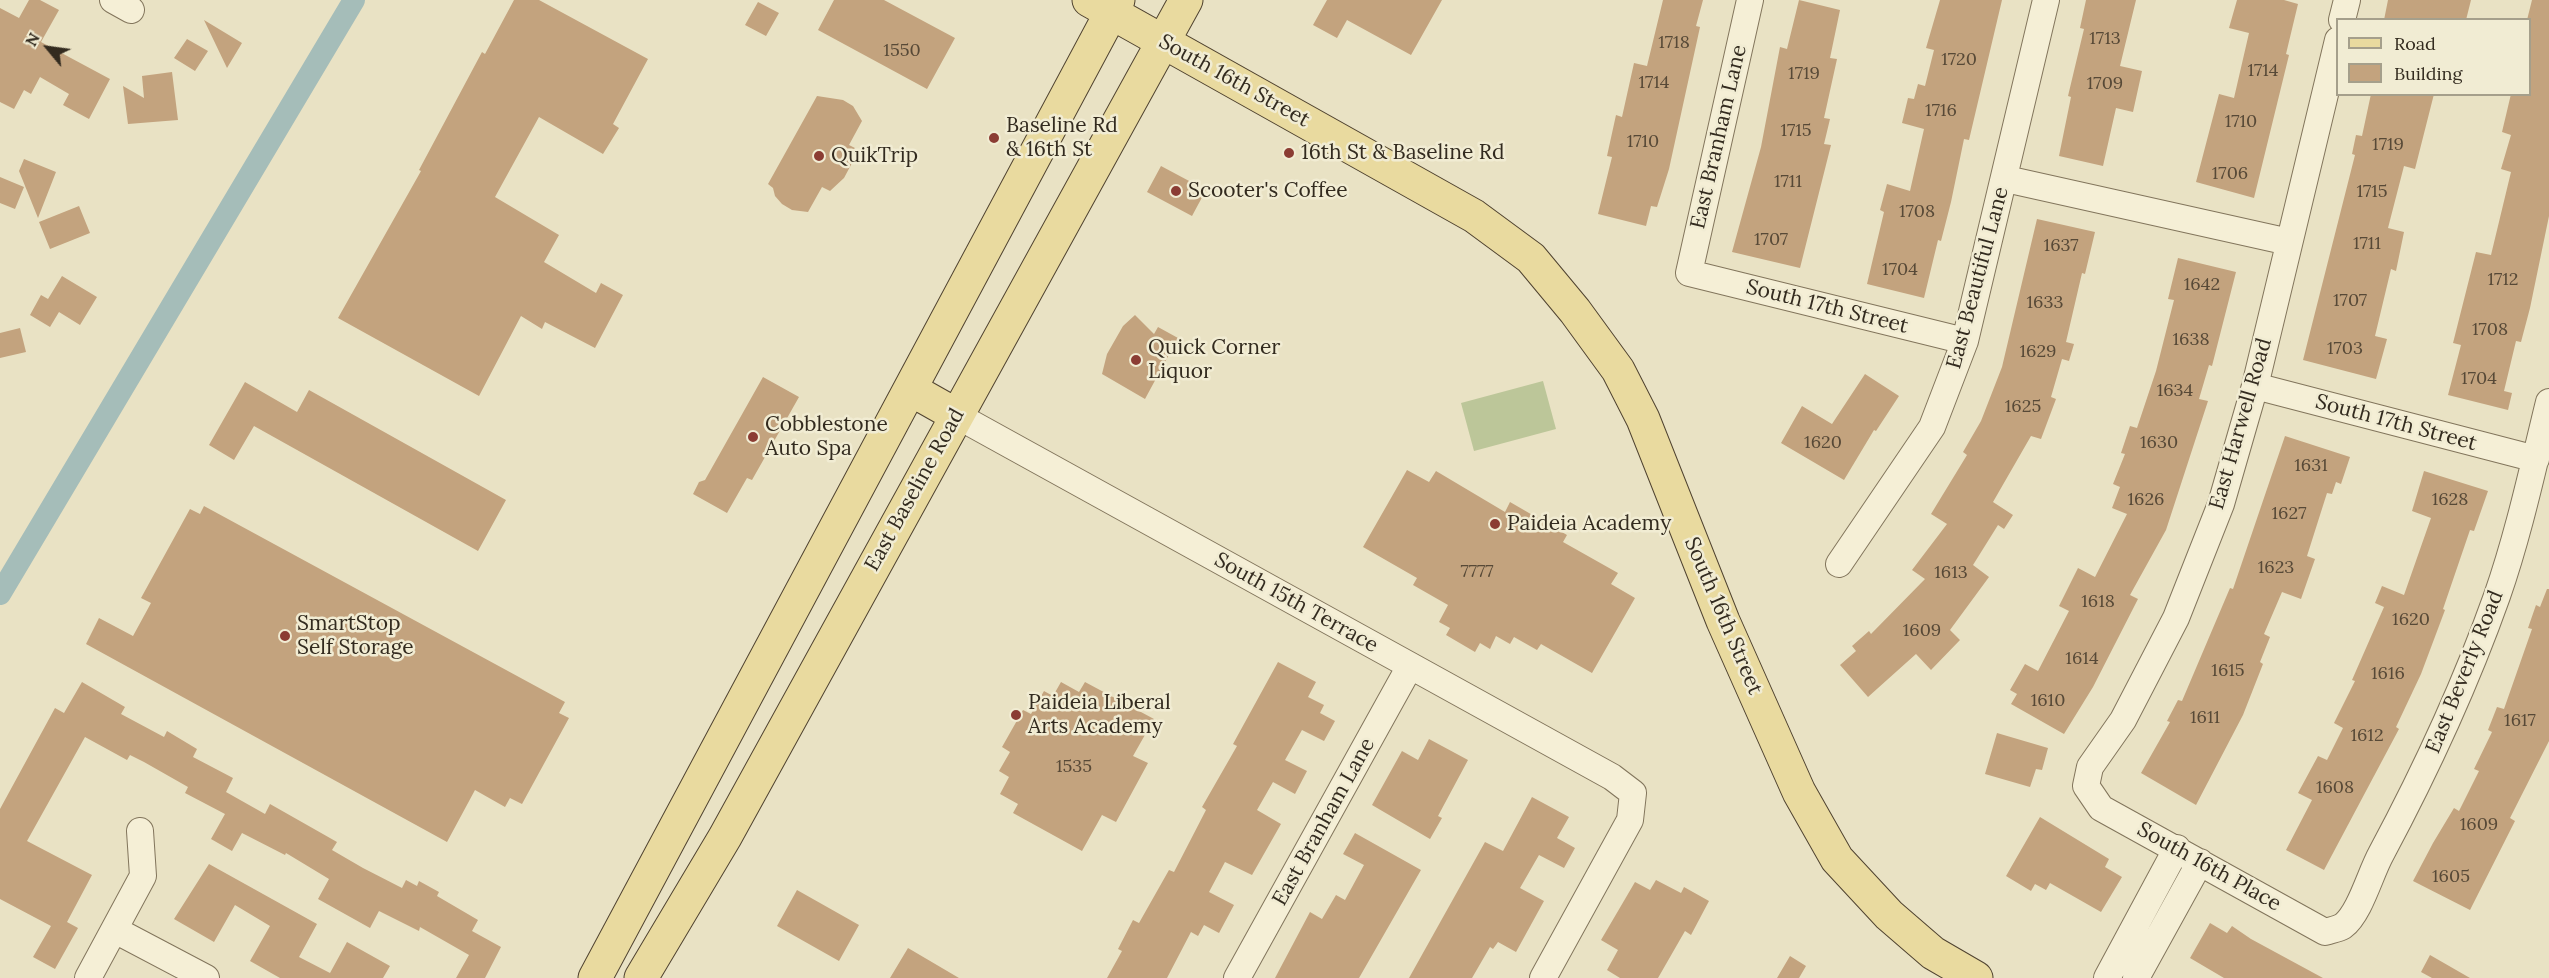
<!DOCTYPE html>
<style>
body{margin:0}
#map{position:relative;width:2549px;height:978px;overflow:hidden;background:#e9e2c4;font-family:Lora,serif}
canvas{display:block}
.legend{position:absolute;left:2336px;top:18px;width:195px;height:78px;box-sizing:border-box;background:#f1ecd3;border:2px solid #a59f8b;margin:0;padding:8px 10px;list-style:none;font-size:18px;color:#332b1f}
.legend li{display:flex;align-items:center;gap:12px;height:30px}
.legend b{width:30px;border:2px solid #a59f8b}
.north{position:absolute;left:18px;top:18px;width:60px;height:60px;-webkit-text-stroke:4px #f1ecd3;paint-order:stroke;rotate:299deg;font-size:16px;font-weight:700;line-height:24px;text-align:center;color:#332b1f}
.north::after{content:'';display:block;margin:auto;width:21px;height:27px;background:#332b1f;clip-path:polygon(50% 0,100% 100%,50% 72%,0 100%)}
</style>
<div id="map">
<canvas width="2549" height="978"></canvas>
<ul class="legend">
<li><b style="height:8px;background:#e9da9f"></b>Road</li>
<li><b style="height:16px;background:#c3a37e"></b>Building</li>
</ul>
<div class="north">N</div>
</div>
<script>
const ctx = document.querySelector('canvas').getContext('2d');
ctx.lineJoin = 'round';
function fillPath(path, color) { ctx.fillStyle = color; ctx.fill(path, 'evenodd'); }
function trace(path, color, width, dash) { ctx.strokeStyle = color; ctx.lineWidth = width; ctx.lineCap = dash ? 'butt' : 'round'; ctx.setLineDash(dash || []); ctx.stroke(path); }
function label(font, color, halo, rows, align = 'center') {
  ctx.font = font + ' Lora,serif'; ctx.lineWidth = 5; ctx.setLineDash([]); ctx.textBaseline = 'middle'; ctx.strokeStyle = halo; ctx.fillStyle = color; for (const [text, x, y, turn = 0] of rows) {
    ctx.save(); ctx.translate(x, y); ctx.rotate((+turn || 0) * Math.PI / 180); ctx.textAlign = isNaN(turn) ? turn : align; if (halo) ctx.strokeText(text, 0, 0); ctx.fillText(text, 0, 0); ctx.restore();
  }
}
fillPath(new Path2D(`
 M1543,381L1556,429L1474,451L1461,403Z`), '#bcc699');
trace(new Path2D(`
 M0,594L354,0`), '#a5bdb9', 22);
fillPath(new Path2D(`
 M29,0H40L59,10L41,42L110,79L89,119L63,105L69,94L40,77L31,94L24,90L14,109L0,102V8L19,18Z
 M514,0H539L648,59L613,124L619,128L603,154L539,117L495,197L559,235L544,262L596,293L601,283L623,295L595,348L545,322L542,329L521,316L479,396L338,318L421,171L419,170L482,52L485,54Z
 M834,0H884L955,38L927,89L818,30Z
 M1327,0H1442L1411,55L1347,20L1337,38L1313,25Z
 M1663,0H1703L1696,26L1700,27L1669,169L1657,207L1651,206L1646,226L1598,214L1612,157L1607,156L1616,115L1622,117L1634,63L1647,66Z
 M1799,0L1840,10L1830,58L1837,59L1824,118L1830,119L1824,144L1831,145L1800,268L1732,252L1761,147L1780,47L1787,49Z
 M1940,0H2002L1969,140L1964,139L1951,202L1941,241L1938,240L1924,298L1867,284L1884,212L1880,210L1887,184L1910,191L1924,129L1902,123L1908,98L1914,99L1918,84L1925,86L1934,50L1926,48Z
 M2086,0H2136L2120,66L2142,71L2133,112L2116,108L2103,166L2059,156L2071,97L2068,96L2084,29L2080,28Z
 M2237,0H2284L2298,4L2286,54L2289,55L2254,198L2196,182L2219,94L2234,98L2249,33L2229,28Z
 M2388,0H2471L2466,20H2384Z
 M2532,0H2549V216L2530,308L2521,342L2516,341L2504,391L2512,393L2508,410L2448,395L2461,345L2453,343L2476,252L2491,255L2511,172L2501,169L2511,135L2502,132L2511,94H2529V20H2527Z
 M758,2L779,13L766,36L745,25Z
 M204,20L242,43L227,68Z
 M187,39L208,51L195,71L174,58Z
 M172,72L178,120L128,124L123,86L144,98L142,76Z
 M2371,94H2434L2415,169L2404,166L2388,228L2404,232L2396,271L2391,269L2375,336L2387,339L2376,379L2303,360L2355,155L2352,154L2356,135L2362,136Z
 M817,96L843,100L853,106L862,121L849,145L855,148L852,163L844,178L830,191L822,187L808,212L792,210L782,204L775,196L773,188L768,184Z
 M24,159L56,172L38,218L19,171Z
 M1161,166L1206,190L1192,216L1147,192Z
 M0,177L24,187L15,209L0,203Z
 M79,206L90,233L50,249L39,222Z
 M2037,219L2095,232L2085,274L2082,273L2066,342L2074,344L2069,361L2062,359L2051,397L2056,399L2041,439L2031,436L1993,502L2013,515L2004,529L1998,525L1973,565L1989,577L1950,630L1960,640L1931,670L1916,654L1868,697L1840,665L1856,651L1852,646L1869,631L1871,634L1925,579L1912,570L1947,524L1931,514L1967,455L1963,452L1981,421L2002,367Z
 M2178,258L2236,272L2212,366L2209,365L2199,399L2208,401L2166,530L2130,595L2138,599L2093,687L2064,734L2011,704L2017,694L2010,690L2025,664L2038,671L2069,611L2059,606L2078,568L2095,577L2127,514L2112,508L2120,487L2113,484L2125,454L2121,453L2130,426L2137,428L2156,371L2174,300L2168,299Z
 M62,276L97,297L80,325L59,312L50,327L30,315L41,295L48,299Z
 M1135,315L1154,334L1158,327L1178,338L1145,399L1102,374L1107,354L1123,326Z
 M20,328L26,352L0,358V333Z
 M1865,374L1899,396L1876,431L1874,430L1844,480L1781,443L1802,406L1832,424Z
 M763,377L799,397L752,480L747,478L727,513L693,494L699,482L705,480Z
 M245,382L297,412L309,390L506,500L478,551L254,426L234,460L209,445Z
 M2285,436L2350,457L2341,484L2336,482L2332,494L2327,493L2307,556L2315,559L2301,599L2282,592L2264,634L2270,637L2260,662L2263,664L2243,715L2196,805L2141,773L2170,722L2167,721L2178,700L2182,701L2230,588L2233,589Z
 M1407,470L1429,482L1436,471L1505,512L1510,502L1567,535L1563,542L1618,573L1611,584L1635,598L1592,673L1541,644L1537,650L1514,637L1510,644L1496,636L1490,649L1480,643L1475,652L1446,635L1450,628L1439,622L1448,605L1413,585L1417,578L1363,547Z
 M2424,471L2488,491L2474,531L2470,530L2443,609L2445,610L2421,674L2396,727L2399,729L2324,870L2286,850L2312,800L2298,793L2318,756L2327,760L2343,728L2334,723L2355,681L2352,680L2384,607L2375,603L2382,586L2404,595L2431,518L2412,511Z
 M204,506L565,702L559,713L569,718L522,804L510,798L505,807L475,790L447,842L86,644L99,618L133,636L151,603L141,598L190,509L200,514Z
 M2547,589H2549V741L2510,818L2515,821L2470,910L2413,881L2433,843L2454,808L2459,811L2479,771L2474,769L2492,732L2488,730L2497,707L2504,709L2532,629L2528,628L2536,605L2540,607Z
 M1278,662L1316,682L1308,697L1324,705L1320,713L1335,721L1324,741L1302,730L1285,760L1307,771L1295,794L1273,782L1257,810L1281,824L1252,875L1225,862L1209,892L1234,905L1219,933L1204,925L1198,936L1191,932L1167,978H1107L1122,951L1118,949L1133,920L1139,923L1169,870L1174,872L1206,810L1202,807L1237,746L1233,744Z
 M82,682L125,707L121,714L164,737L167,731L197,749L193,757L233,778L226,792L265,814L270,804L337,842L332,850L363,868L402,888L406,880L417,886L419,881L439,892L437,896L478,920L472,931L501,947L485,978H456L469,955L420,927L419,931L379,911L370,928L318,899L329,879L286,853L285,855L242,833L232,851L211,839L225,814L185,793L188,787L144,762L130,755L127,760L85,737L27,841L92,875L67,922L78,928L55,969L33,957L51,926L0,899V809L55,708L64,713Z
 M1061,682L1079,692L1085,682L1154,719L1133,756L1148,763L1116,822L1102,815L1082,851L1013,813L1018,804L1000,794L1009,777L999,771L1010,752L1002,747L1023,710L1031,714L1044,691L1053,696Z
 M1997,733L2048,748L2042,770L2036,769L2030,787L1985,774Z
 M1429,739L1468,760L1438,816L1442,818L1430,839L1372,805L1402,751L1418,760Z
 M1532,797L1569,817L1557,838L1575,848L1564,868L1539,855L1520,888L1544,901L1516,952L1498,942L1493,949L1490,947L1472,978H1409L1485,842L1503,851Z
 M2040,817L2109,859L2105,867L2122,877L2101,912L2050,883L2046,890L2035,884L2031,891L2006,876Z
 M1355,833L1421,870L1359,978H1275L1310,912L1322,919L1336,895L1345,900L1364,865L1343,854Z
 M209,864L317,924L299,957L330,973L347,942L390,966L383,978H280L250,961L270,926L235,905L214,942L174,919Z
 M1656,880L1681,893L1684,887L1709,901L1691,935L1685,931L1658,978H1620L1607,970L1618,950L1601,940L1635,882L1650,890Z
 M797,890L859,925L839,961L777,926Z
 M2210,923L2227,933L2232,926L2251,939L2323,978H2224L2190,958Z
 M908,948L959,978H890Z
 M2430,955L2470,978H2432L2421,972Z
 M1790,956L1806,966L1799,978H1777Z`), '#c3a37e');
const minor = new Path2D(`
 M113,0L131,10
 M1750,0L1689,273L1965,341
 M2342,20L2347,0
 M2338,40L2255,386L2221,504L2176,618L2123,720L2090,767L2086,786L2101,808L2325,932C2331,930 2338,929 2343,926C2360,913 2370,874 2381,854C2426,770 2465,686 2497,596C2519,533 2533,467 2549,402
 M2006,179L2289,242
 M2255,386L2536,459
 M956,415L1612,777L1633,793L1630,820L1543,978
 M1839,564L1932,427L1965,341L2046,0
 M115,930L206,978
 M88,978L143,876L140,831
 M1237,978L1410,666
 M2107,978L2177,848
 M2136,978L2200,862`);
const major = new Path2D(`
 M1089,0L1474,216L1531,258L1575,311L1618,370L1643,419L1723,621L1799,792L1837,859L1889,915L1933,953L1976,978
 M910,389L956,415
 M595,978L1118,0
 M641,978L725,837L1186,0`);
trace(minor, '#82755c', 28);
trace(major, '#504330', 35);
trace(minor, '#f5efd6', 26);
trace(major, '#e9da9f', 33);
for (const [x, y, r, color] of [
 [994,138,6,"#8b3c33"],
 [1289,153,6,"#8b3c33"],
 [819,156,6,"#8b3c33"],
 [1176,191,6,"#8b3c33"],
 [1136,360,6,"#8b3c33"],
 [753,437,6,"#8b3c33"],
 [1495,524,6,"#8b3c33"],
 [285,636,6,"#8b3c33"],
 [1016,715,6,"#8b3c33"]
]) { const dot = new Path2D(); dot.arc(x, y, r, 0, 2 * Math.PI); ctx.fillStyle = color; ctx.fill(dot); trace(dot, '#f1ecd3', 2); }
label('18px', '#574937', null, [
 ["1713",2105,39],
 ["1718",1674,43],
 ["1550",902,51],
 ["1720",1959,60],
 ["1714",2263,71],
 ["1719",1804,74],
 ["1714",1654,83],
 ["1709",2105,84],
 ["1716",1941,111],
 ["1710",2241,122],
 ["1715",1796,131],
 ["1710",1643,142],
 ["1719",2388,145],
 ["1706",2230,174],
 ["1711",1788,182],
 ["1715",2372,192],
 ["1708",1917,212],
 ["1707",1771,240],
 ["1711",2367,244],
 ["1637",2061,246],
 ["1704",1900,270],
 ["1712",2503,280],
 ["1642",2202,285],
 ["1707",2350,301],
 ["1633",2045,303],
 ["1708",2490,330],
 ["1638",2191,340],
 ["1703",2345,349],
 ["1629",2038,352],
 ["1704",2479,379],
 ["1634",2175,391],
 ["1625",2023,407],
 ["1620",1823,443],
 ["1630",2159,443],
 ["1631",2311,466],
 ["1626",2146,500],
 ["1628",2450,500],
 ["1627",2289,514],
 ["1623",2276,568],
 ["7777",1477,572],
 ["1613",1951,573],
 ["1618",2098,602],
 ["1620",2411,620],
 ["1609",1922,631],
 ["1614",2082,659],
 ["1615",2228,671],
 ["1616",2388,674],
 ["1610",2048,701],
 ["1611",2205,718],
 ["1617",2520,721],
 ["1612",2367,736],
 ["1535",1074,767],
 ["1608",2335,788],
 ["1609",2479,825],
 ["1605",2451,877]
]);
label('21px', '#332b1f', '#f1ecd3', [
 ["South 16th Street",1234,81,29],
 ["East Branham Lane",1719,137,-77],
 ["East Beautiful Lane",1978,278,-75],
 ["South 17th Street",1827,307,14],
 ["South 17th Street",2396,423,15],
 ["East Harwell Road",2241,424,-74],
 ["East Baseline Road",915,490,-61],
 ["South 15th Terrace",1296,603,29],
 ["South 16th Street",1723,616,67],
 ["East Beverly Road",2465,672,-68],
 ["East Branham Lane",1324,822,-61],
 ["South 16th Place",2209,867,29]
]);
label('21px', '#332b1f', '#f1ecd3', [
 ["Baseline Rd",1006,126],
 ["& 16th St",1006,150],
 ["16th St & Baseline Rd",1301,153],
 ["QuikTrip",831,156],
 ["Scooter's Coffee",1188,191],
 ["Quick Corner",1148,348],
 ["Liquor",1148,372],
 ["Cobblestone",765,425],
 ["Auto Spa",765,449],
 ["Paideia Academy",1507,524],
 ["SmartStop",297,624],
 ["Self Storage",297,648],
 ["Paideia Liberal",1028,703],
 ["Arts Academy",1028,727]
], 'left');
</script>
